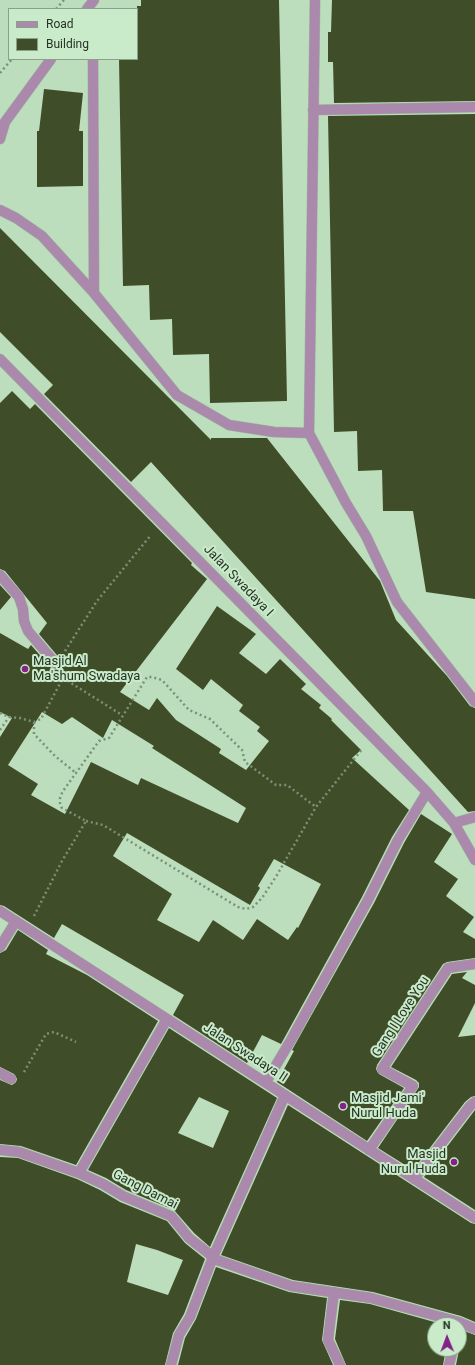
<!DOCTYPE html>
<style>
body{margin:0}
#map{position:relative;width:475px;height:1365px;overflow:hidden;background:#bcdebd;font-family:Roboto,sans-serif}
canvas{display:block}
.legend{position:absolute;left:8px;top:8px;width:130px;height:52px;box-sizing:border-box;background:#c9ebc9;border:1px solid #88a188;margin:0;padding:5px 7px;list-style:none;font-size:12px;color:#263326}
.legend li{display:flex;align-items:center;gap:8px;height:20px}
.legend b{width:20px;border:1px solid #88a188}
.north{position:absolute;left:427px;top:1317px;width:40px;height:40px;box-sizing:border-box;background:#c9ebc9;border:1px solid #88a188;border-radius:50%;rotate:359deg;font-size:11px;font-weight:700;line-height:16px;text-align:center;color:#263326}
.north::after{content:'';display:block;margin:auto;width:14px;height:18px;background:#84218a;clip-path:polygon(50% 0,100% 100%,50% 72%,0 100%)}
</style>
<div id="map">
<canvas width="475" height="1365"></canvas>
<ul class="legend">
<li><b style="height:5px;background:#aa89ac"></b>Road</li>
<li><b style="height:11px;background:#404d29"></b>Building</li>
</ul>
<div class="north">N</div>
</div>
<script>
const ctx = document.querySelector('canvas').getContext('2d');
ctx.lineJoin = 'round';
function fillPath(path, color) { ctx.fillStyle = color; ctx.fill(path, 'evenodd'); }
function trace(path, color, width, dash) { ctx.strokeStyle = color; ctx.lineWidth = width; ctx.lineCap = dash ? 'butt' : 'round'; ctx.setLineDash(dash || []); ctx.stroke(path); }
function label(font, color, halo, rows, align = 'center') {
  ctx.font = font + ' Roboto,sans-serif'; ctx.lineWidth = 4; ctx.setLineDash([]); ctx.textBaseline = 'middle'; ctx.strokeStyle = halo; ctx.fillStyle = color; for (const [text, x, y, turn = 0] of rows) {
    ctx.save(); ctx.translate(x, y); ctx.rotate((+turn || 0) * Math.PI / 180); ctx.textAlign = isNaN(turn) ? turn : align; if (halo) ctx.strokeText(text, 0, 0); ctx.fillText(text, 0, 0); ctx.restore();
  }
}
fillPath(new Path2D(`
 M141,0H279L287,401L210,403L209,354L173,355L172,319L150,320L149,285L123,286L119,59H137V6H141Z
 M332,0H475V101L334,103L333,62H328V32H331Z
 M44,89L83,93L79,131H83V186L37,187V131H39Z
 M475,114V599L426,592L413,511H383L382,470L358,471L357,431L334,432L328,116Z
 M0,228L211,440V438H267L380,581L396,620L447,676L470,706L475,708V811L468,812L151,462L131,482L44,394L53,385L0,332Z
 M12,391L30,409L35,404L192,563L191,565L207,579L120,692L149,710L157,698L176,720L221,749L219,753L246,770L269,741L257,731L260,727L239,711L243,705L211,679L203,690L176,669L217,606L256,634L239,653L266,674L280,659L306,684L301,689L321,705L319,708L332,719L331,720L361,750L352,758L409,810L392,837L362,897L281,1044L262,1035L247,1063L173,1015L184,995L62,924L54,938L4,906L0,905V737L12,718L0,712V633L28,649L31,645L53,670L60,669L62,663L61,660L39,634L47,623L5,571L0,569V403ZM42,712L62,724L72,717L103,738L112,720L154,746L152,748L246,808L238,823L141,778L138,785L91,762L65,814L31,795L38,784L8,765ZM127,833L250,905L260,888L258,886L274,859L321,884L298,928L297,927L288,940L257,919L243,940L213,920L199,942L157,920L172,894L113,856Z
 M0,585L11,597L0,610Z
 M421,814L452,834L434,862L458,879L446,896L474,917L463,932L475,939V958L447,962L443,964L377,1065L376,1069L379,1074L404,1088L367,1141L277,1082L294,1051L292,1050L374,903L404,843Z
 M18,930L48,950L46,954L87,975L158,1021L76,1165L21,1146L0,1144V1080L12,1085L16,1082L17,1079L14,1074L0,1067V953L6,950Z
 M467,972L462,978L475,985V1003L458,1037L475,1035V1096L471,1097L465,1102L413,1170L378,1148L419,1087V1083L416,1080L391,1067L452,974Z
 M169,1028L277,1098L210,1247L194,1233L174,1210L126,1190L106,1178L88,1170ZM199,1097L229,1111L213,1148L178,1133Z
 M288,1105L471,1223L475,1224V1322L461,1316L373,1292L293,1280L221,1255Z
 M475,1110V1210L424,1177Z
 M0,1157L18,1158L77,1179L100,1190L120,1202L167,1221L185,1243L205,1259L184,1314L173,1333L165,1365H0ZM136,1244L157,1250L183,1260L168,1295L127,1282Z
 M216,1267L289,1292L327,1298L322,1340L333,1365H178L185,1338L196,1319Z
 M340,1300L370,1304L445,1325H435V1349H446L443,1365H346L335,1339Z
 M459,1329L475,1335V1365H456L459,1350Z`), '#404d29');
const minor = new Path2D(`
 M315,0L309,433L346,503L366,536L397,602L475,702
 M87,9L94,0
 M93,59L94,293
 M313,110L475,107
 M0,139L5,122L51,59
 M0,210L16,218L42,236L94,293L177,395L229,425L274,432L309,433
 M0,359L427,792L454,823L475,860
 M0,575L19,597L23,609L24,621L28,631L56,664
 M454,823L475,817
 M0,911L475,1218
 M0,947L16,921
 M0,1073L11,1079
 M266,1082L291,1040L368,900L398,840L427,792
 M0,1150L19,1152L79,1173L103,1184L123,1196L171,1216L181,1228L189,1238L217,1260L291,1286L371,1298L459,1322L475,1329
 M369,1150L413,1086L382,1069L448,968L475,964
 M79,1173L167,1019
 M414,1179L470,1106L475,1102
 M334,1292L328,1340L340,1365
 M171,1365L179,1335L190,1317L213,1257L285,1095
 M449,1365L453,1349`);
trace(minor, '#9ebc9f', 11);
trace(new Path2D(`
 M56,9L64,0
 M0,73L12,59
 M65,651L97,601L151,535
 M63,678L122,715
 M0,713L9,717L20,718L34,722L41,719L63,678
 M34,722V734L55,756L76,773
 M0,730L9,717
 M86,821L103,825L238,907L246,909L253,907L262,898L277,875L316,807L363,748
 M34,916L62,861L86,821L62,808C58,802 60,797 63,791L99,741L109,738L147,677H152L162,680L189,710L210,719L242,750L245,762L276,785H287L316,807
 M24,1072L46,1034L54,1032L76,1042`), '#789179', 2.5, [2, 3]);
trace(minor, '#aa89ac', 10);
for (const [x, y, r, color] of [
 [25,669,4,"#84218a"],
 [343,1106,4,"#84218a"],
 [454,1162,4,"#84218a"]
]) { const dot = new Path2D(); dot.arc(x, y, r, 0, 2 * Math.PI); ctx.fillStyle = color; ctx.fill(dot); trace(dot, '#c9ebc9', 1.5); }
label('13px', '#263326', '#c9ebc9', [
 ["Jalan Swadaya I",238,581,46],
 ["Gang I Love You",401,1017,-57],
 ["Jalan Swadaya II",245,1053,33],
 ["Gang Damai",145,1190,27]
]);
label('13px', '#263326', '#c9ebc9', [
 ["Masjid Al",33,662],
 ["Ma'shum Swadaya",33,677],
 ["Masjid Jami'",351,1099],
 ["Nurul Huda",351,1114],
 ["Masjid",446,1155,"right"],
 ["Nurul Huda",446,1170,"right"]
], 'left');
</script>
